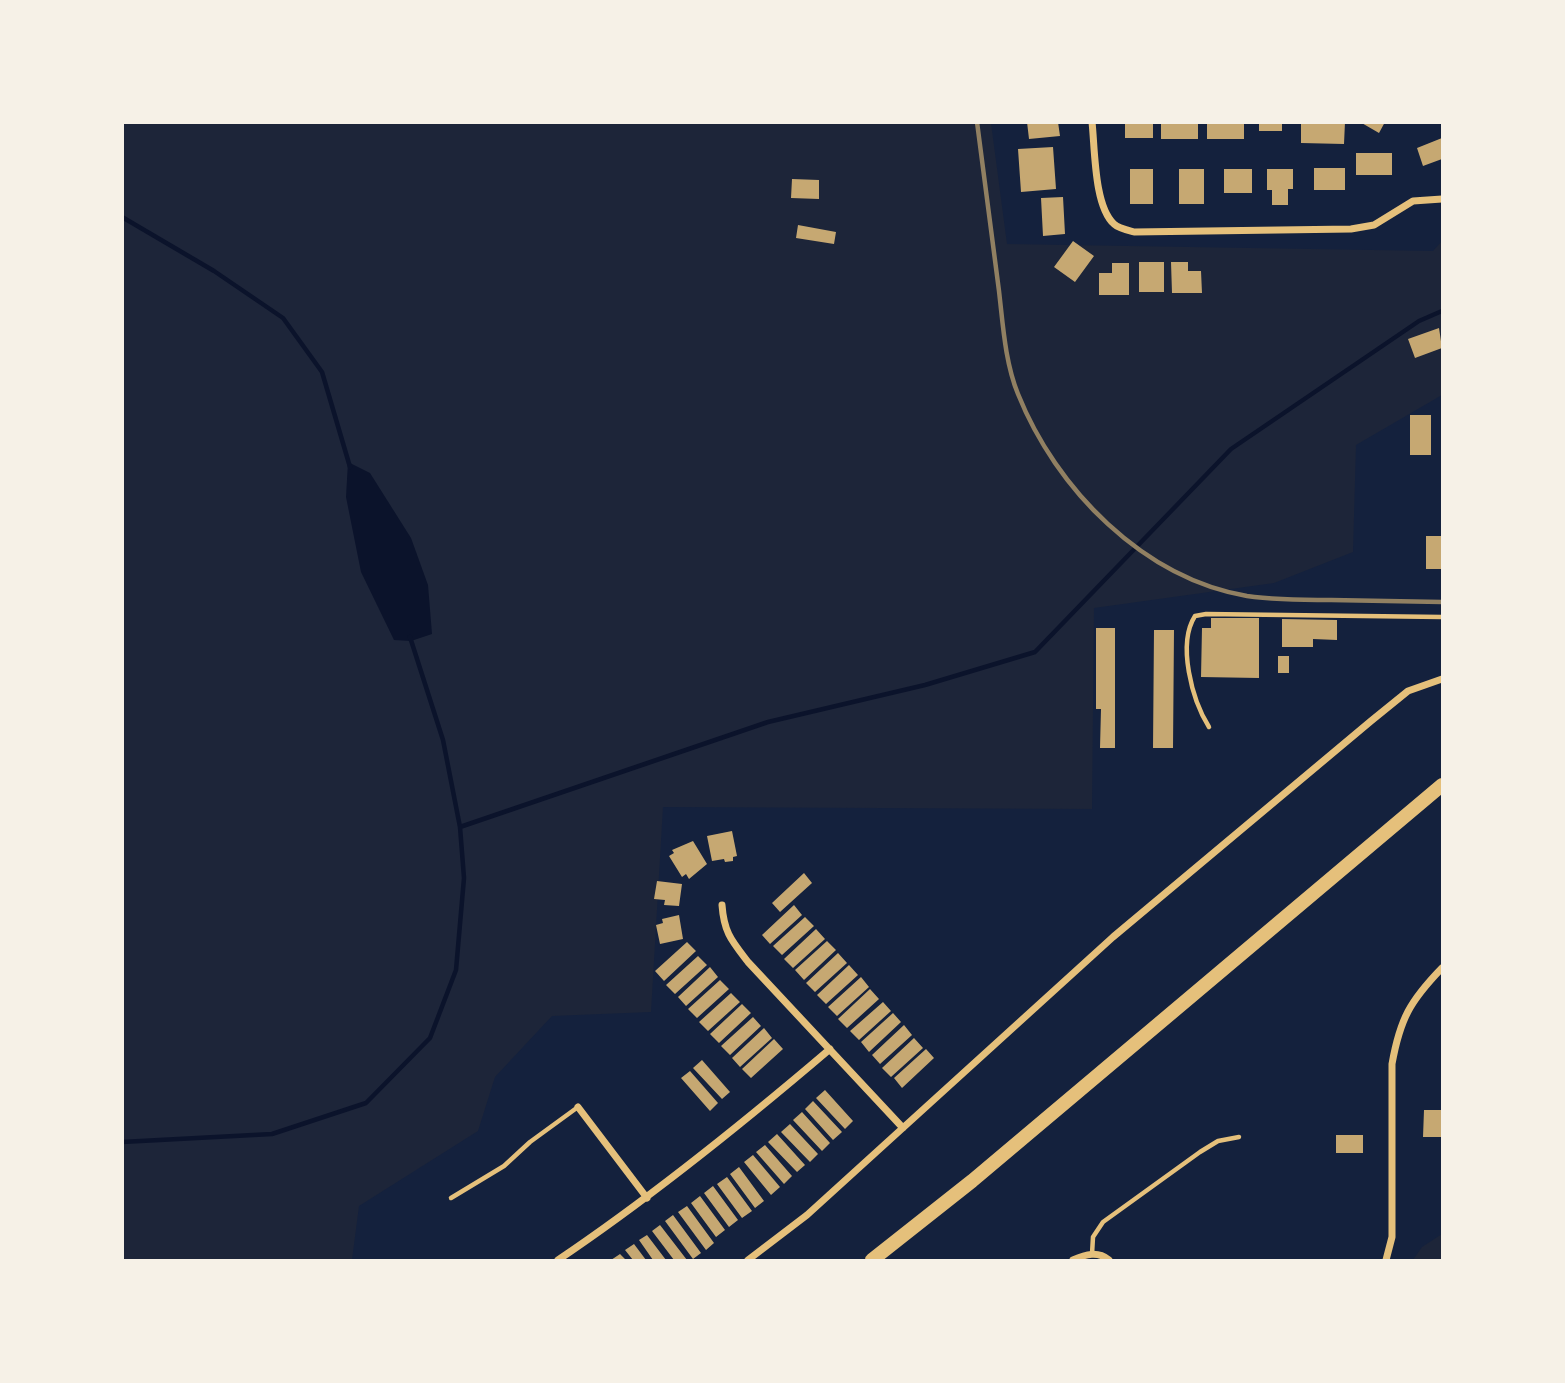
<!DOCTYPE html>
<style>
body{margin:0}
#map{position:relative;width:1565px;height:1383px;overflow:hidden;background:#14213d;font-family:Cabin,sans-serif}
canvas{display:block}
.frame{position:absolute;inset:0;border:124px solid #f6f1e7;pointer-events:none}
</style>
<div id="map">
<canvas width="1565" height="1383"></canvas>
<div class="frame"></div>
</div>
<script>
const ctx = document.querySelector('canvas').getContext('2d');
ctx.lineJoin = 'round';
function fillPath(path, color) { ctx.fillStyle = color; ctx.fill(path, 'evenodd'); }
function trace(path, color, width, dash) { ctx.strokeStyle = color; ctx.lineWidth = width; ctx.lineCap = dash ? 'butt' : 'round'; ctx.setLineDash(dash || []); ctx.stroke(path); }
fillPath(new Path2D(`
 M123,123H991L1007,244L1433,251L1442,241V395L1356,445L1353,552L1274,583L1094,608L1092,809L663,807L651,1012L552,1016L495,1077L478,1131L359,1206L352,1260H123Z
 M1442,1234V1260H1413L1422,1247Z`), '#1d2539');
fillPath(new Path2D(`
 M348,462L370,473L411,538L428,585L432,634L411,641L394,640L361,572L346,497Z`), '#0b132b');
trace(new Path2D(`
 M122,217L214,271L283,318L322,372L350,467
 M460,827L768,722L925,685L1035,652L1231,449L1419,321L1442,311
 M122,1142L272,1134L366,1103L430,1038L456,970L464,878L460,827L443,740L410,637`), '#0b132b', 4.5);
fillPath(new Path2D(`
 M1027,122H1058L1060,136L1029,139Z
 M1125,122H1153V138H1125Z
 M1161,122H1198V139H1161Z
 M1207,122H1244V139H1207Z
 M1259,122H1282V131H1259Z
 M1301,122H1345L1344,144L1301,143Z
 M1360,122H1385L1379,133Z
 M1442,138V159L1423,166L1417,148Z
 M1053,147L1056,189L1021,192L1018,149Z
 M1356,153H1392V175H1356Z
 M1314,168H1345V190H1314Z
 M1130,169H1153V204H1130Z
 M1179,169H1204V204H1179Z
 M1224,169H1252V193H1224Z
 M1267,169H1293V189H1288V205H1272V190H1267Z
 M792,179L819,180V199L791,198Z
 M1063,197L1065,234L1043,236L1041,198Z
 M798,225L836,232L834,244L796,238Z
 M1073,241L1094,256L1075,282L1054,267Z
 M1139,262H1164V292H1139Z
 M1171,262H1188V271H1201L1202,293H1172Z
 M1112,263H1129V295H1099V273H1112Z
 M1439,328L1442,348L1415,358L1408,339Z
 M1410,415H1431V455H1410Z
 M1426,536H1442V569H1426Z
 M1211,618H1259V678L1201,677L1202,628H1211Z
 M1282,619L1337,620V640L1313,639V647H1282Z
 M1096,628H1115V748H1100L1101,709H1096Z
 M1154,630H1174L1173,748H1153Z
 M1278,656H1289V673H1278Z
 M732,831L737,856L733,857V861L725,862L724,859L712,861L707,836Z
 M693,841L707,864L689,879L686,874L682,877L669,856L674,853L672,850Z
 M804,873L812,883L780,912L772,903Z
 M657,881L682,884L679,906L664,905L665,900L654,899Z
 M794,905L802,915L770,944L762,935Z
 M679,915L683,939L660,944L656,925L663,923L662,919Z
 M805,917L814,926L782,955L773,946Z
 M816,929L825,939L793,968L784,959Z
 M827,941L836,950L804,980L795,970Z
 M687,942L696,951L664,981L655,971Z
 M838,953L847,963L815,992L806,983Z
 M698,956L707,965L675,994L666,985Z
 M849,965L858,975L826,1004L817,995Z
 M710,967L718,977L686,1006L678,997Z
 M861,977L869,987L837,1016L828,1007Z
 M720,980L729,989L697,1018L688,1009Z
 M870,989L879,999L847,1028L838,1019Z
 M731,993L740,1002L708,1031L699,1022Z
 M883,1002L891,1011L859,1040L850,1031Z
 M742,1004L751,1013L719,1043L710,1034Z
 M893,1013L901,1022L869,1052L861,1042Z
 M753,1017L761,1026L730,1055L721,1046Z
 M904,1025L912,1035L880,1064L872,1055Z
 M764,1028L772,1038L740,1067L732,1058Z
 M914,1038L923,1048L891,1077L882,1068Z
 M774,1039L783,1049L751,1078L742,1069Z
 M926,1049L934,1058L902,1088L894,1078Z
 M702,1060L730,1092L722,1099L693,1068Z
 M690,1071L718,1103L710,1111L681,1078Z
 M825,1090L853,1121L845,1129L816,1098Z
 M813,1101L842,1132L833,1140L805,1109Z
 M1424,1110H1442V1137H1423Z
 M802,1112L830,1143L822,1151L793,1120Z
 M790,1124L818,1154L810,1162L781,1132Z
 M777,1134L805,1165L797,1172L768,1142Z
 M1336,1135H1363V1153H1336Z
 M765,1145L792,1176L784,1184L756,1152Z
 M753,1155L780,1187L771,1195L744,1162Z
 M739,1167L764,1201L755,1208L730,1174Z
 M727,1177L752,1211L742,1218L717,1184Z
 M713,1186L738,1220L729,1227L704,1193Z
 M700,1196L725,1230L716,1237L691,1203Z
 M687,1206L714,1243L706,1250L678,1212Z
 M673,1215L701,1253L693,1259L665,1221Z
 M660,1225L687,1260H674L652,1231Z
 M647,1235L666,1260H653L639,1240Z
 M634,1244L646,1260H633L625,1250Z
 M620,1254L626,1260H611Z`), '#c6a872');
trace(new Path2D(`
 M1209,727C1192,700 1177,644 1195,616L1206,614L1442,617
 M451,1198L504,1166L530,1142L578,1107
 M1092,1254L1093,1237L1103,1222L1200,1152L1218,1141L1239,1137`), '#e5c07b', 4.5);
trace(new Path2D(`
 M1092,122C1095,149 1094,206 1114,224C1118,228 1127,230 1134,232L1351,229L1374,225L1413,201L1442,199
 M722,905C724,933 732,941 748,962L903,1128
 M578,1107L647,1198
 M558,1260C653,1196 742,1124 830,1049
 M748,1260L807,1215L1113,937L1371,721L1408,691L1442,679
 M1073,1260C1086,1254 1098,1251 1109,1260
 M1386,1260L1392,1237V1064C1400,1019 1410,1001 1442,968`), '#e5c07b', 7);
trace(new Path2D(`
 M872,1260L972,1181L1442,785`), '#e5c07b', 14);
trace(new Path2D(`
 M977,122C984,179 992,235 999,291C1003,325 1005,362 1018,394C1056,489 1143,578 1247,596C1275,600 1303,600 1331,600C1368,601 1405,601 1442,602`), '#918062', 4.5);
</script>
